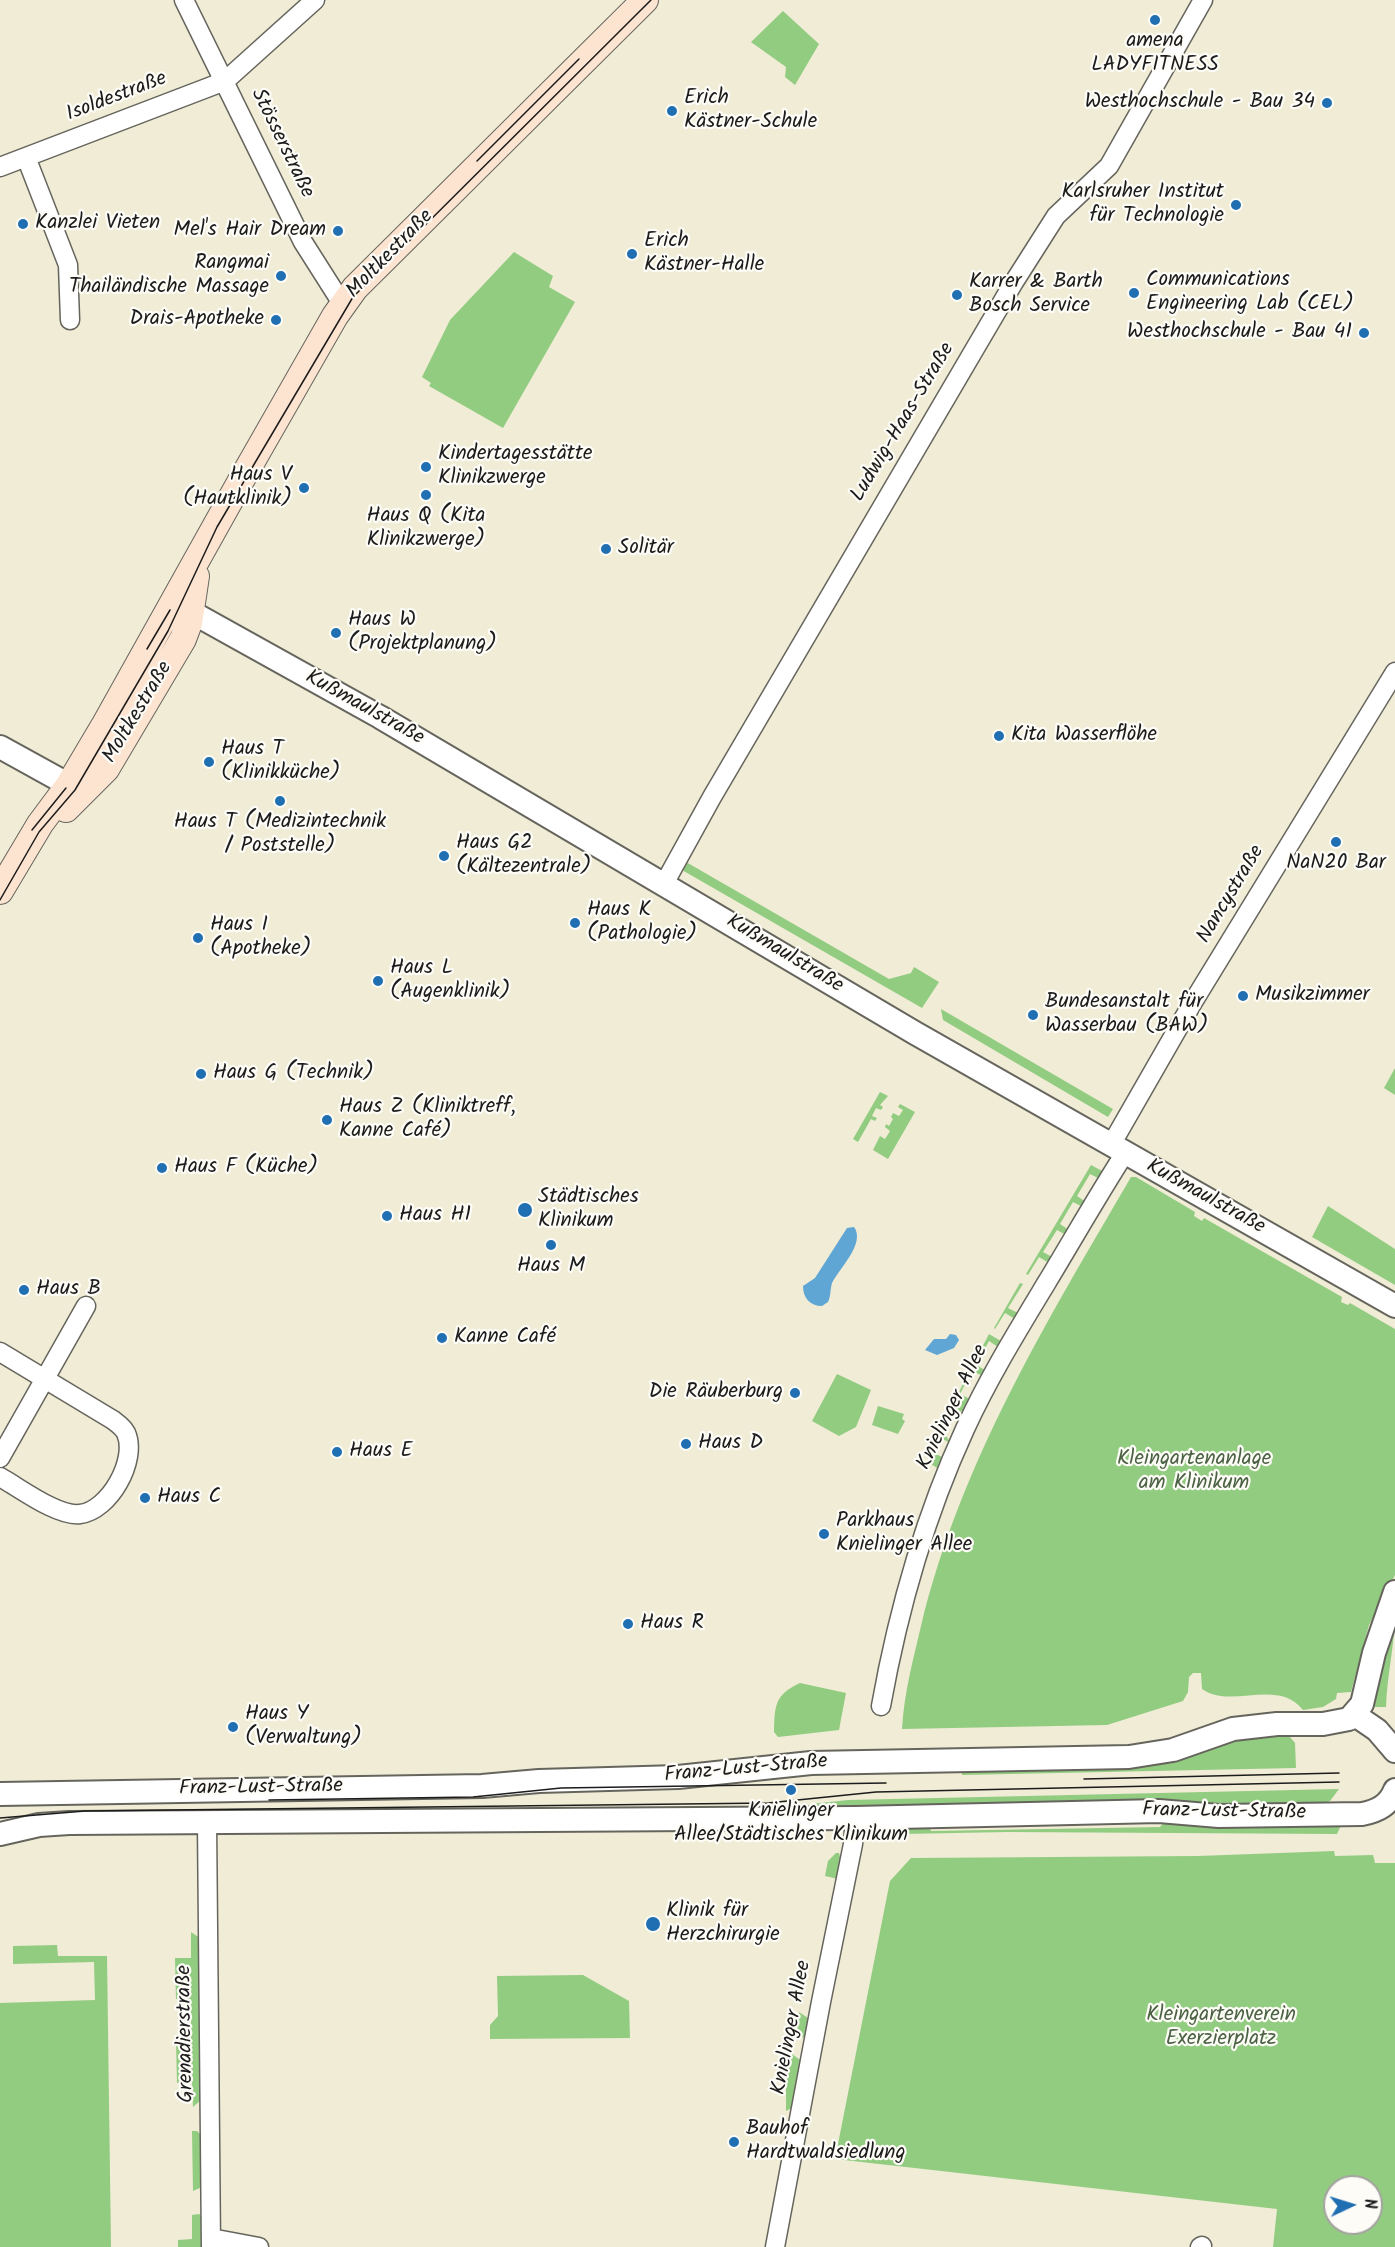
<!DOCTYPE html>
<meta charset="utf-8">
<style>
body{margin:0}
#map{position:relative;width:1395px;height:2247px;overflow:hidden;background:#f0ecd6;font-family:Kalam,sans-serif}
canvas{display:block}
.north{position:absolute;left:1323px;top:2175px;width:60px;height:60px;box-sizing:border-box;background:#fdfcf7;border:2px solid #a3a29f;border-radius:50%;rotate:86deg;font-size:16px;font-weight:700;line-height:24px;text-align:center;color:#1c1c1c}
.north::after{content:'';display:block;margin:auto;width:21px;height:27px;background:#1f6fb2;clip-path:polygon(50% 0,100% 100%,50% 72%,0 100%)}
</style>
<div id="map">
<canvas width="1395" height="2247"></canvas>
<div class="north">N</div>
</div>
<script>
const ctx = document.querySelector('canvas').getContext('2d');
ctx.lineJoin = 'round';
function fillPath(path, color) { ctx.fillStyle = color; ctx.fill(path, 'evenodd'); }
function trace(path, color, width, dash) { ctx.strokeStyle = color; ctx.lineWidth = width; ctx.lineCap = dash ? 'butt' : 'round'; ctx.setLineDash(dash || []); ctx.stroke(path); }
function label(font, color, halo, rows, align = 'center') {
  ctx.font = font + ' Kalam,sans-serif'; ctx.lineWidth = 4.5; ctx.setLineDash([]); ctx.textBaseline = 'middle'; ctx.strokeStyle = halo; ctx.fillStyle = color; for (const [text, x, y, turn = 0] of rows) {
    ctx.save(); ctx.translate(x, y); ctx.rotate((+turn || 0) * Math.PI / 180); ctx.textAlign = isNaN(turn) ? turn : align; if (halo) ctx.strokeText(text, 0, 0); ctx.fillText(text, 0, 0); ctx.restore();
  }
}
fillPath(new Path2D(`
 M783,11L819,44L795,85L785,77L786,67L751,42Z
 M514,252L553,276L549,287L575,302L503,428L429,386L431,383L422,377L450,320Z
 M686,862L889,979L911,973L914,967L939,982L922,1008L682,870Z
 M941,1009L1113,1109L1108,1117L943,1020Z
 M1395,1068V1095L1384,1088Z
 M880,1092L888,1096L880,1105L883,1107L881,1110L876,1108L872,1116L877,1118L875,1121L871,1119L858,1142L853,1139Z
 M900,1104L915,1112L888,1159L873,1150L880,1136L885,1139L890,1131L885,1127L886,1124L889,1126L893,1119L891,1117L893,1113L899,1116L903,1110L898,1107Z
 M1091,1165L1104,1172L1100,1179L1090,1174L1077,1196L1086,1202L1083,1207L1073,1202L1060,1224L1069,1230L1066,1235L1057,1230L1043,1252L1052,1257L1049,1263L1039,1257L1028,1275L1026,1274Z
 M1131,1177H1136L1195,1212L1194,1216L1202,1221L1204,1218L1342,1297L1341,1302L1348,1305L1350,1303L1395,1329V1575L1369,1625L1351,1692L1337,1693L1336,1699L1323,1707L1303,1710C1277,1677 1232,1710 1202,1689L1201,1673H1193L1189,1677L1188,1692L1183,1701L1107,1725L902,1729C904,1693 913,1660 921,1626C961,1461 1046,1323 1131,1177Z
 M1328,1206L1395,1249V1285L1312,1237Z
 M1020,1283L1023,1284L1008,1308L1018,1313L1015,1319L1005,1313L995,1329L994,1328Z
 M989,1334L1001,1341L998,1347L989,1341L976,1365L985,1370L983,1376L972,1371L960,1394L970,1399L963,1411L947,1415Z
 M837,1374L871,1390L856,1427L839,1436L812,1421Z
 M878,1406L904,1414L902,1419L905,1421L898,1434L872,1425Z
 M941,1429L951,1443L940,1438L934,1453L944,1458L937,1468L928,1462Z
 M1395,1612C1395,1644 1387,1675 1386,1707H1374Z
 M800,1683L846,1693L839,1730L778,1737L774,1732C775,1706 774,1695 800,1683Z
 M1285,1731L1295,1743L1296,1768L962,1775V1771Z
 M1339,1789L1330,1801L1318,1805L811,1809V1804L848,1800Z
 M1164,1822L1342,1823L1337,1834L1008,1832L901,1834L873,1838L890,1826L928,1823L931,1831L1160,1827Z
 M1334,1851L1335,1856L1373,1855L1375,1863H1395V2247H1273L1277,2209L835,2159L890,1881L911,1858L1198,1856ZM1335,2187H1371V2223H1335Z
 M836,1853H839L842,1864L838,1879L825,1876L828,1861Z
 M191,1932L200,1938L201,2100L193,2107L192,2082L177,2083L176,2041L191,2040V1999H176L175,1958H191Z
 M57,1945L58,1956H107L111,2247H0V2003L95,2000L94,1962L13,1964V1946Z
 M583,1975L629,2001L630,2038L490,2039V2025L498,2016L497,1976Z
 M799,2012L811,2020L808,2037L795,2038Z
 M792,2054L803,2062L794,2107L786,2111V2082Z
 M192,2131H197L203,2137L202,2187L193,2191Z
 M199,2214L204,2218V2247H178V2240L192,2239V2215Z`), '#92cc81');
fillPath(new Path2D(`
 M854,1227C866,1243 839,1269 832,1283C830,1290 831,1296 828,1302L822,1306C810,1306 803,1298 803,1286L815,1278L847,1228Z
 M950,1334L956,1335L959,1340L954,1348L937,1355L925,1350L934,1339H946Z`), '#5fa6d5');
const minor = new Path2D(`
 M184,0L303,242L343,305
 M26,157L68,265L70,320
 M0,167L225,81L315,0
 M664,884L712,797L1014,282L1056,216L1109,166L1203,0
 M1111,1145L1193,1002L1395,672
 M0,1352L113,1420C117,1423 123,1427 126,1433C138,1460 109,1511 80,1514C58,1517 20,1488 0,1477
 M0,1458L86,1306
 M881,1706C898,1611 925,1516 965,1429C989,1377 1018,1330 1047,1282C1073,1239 1098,1195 1125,1153
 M207,1822L211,2247
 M211,2238L259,2247
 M775,2247L821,2002L853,1844L855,1818
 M1200,2247L1202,2246`);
const tertiary = new Path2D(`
 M174,605L202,618L380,717L915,1033L1395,1306
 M0,747L69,785
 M1355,1715L1377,1730L1395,1751
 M0,1794L482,1786L539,1781L678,1777L811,1763L1129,1757L1173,1750L1233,1729L1277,1724H1323L1349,1719L1362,1704L1374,1653L1395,1592
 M0,1834L39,1825L69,1823L855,1818L1159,1811L1219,1816L1362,1814C1378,1811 1389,1805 1395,1790`);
const secondary = new Path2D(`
 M66,809L106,769L183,639L189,623L196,576
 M0,891L40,824L69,785L104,726L243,477L335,316L355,288L645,0`);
trace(minor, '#66655d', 21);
trace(tertiary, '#66655d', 26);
trace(secondary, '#66655d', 28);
trace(minor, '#fff', 18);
trace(tertiary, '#fff', 22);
trace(secondary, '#fde4d1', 26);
trace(new Path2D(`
 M477,161L579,59
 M147,649L170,610
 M32,830L66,788
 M0,900L39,832L75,790L168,631L217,527L353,297L651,0
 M1084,1779L1339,1773
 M269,1800L473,1797L561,1788L886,1783
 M0,1818L85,1811L768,1803L876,1792L1339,1782`), '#1c1c1c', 1.5);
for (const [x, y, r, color] of [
 [1155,20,6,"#1f6fb2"],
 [1327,103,6,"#1f6fb2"],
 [672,111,6,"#1f6fb2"],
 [1236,205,6,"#1f6fb2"],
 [23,224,6,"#1f6fb2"],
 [338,231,6,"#1f6fb2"],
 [632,254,6,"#1f6fb2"],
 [281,276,6,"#1f6fb2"],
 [1134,293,6,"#1f6fb2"],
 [957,295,6,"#1f6fb2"],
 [276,320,6,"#1f6fb2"],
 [1364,333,6,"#1f6fb2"],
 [426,467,6,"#1f6fb2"],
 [304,488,6,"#1f6fb2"],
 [426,495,6,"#1f6fb2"],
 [606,549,6,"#1f6fb2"],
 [336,633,6,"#1f6fb2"],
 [999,736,6,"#1f6fb2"],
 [209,762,6,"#1f6fb2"],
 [280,801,6,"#1f6fb2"],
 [1336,842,6,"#1f6fb2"],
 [444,856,6,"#1f6fb2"],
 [575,923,6,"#1f6fb2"],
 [198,938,6,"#1f6fb2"],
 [378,981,6,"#1f6fb2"],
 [1243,996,6,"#1f6fb2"],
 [1033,1015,6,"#1f6fb2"],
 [201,1074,6,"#1f6fb2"],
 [327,1120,6,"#1f6fb2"],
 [162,1168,6,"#1f6fb2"],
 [525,1210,8,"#1f6fb2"],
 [387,1216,6,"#1f6fb2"],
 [551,1245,6,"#1f6fb2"],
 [24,1290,6,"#1f6fb2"],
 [442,1338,6,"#1f6fb2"],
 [795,1393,6,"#1f6fb2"],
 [686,1444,6,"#1f6fb2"],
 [337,1452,6,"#1f6fb2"],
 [145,1498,6,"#1f6fb2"],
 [824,1534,6,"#1f6fb2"],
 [628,1624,6,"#1f6fb2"],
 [233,1727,6,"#1f6fb2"],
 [791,1790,6,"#1f6fb2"],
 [653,1924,8,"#1f6fb2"],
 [734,2142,6,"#1f6fb2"]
]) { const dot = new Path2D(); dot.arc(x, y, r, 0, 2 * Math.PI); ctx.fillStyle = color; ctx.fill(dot); trace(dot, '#fdfcf7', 2); }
label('21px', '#1c1c1c', '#fdfcf7', [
 ["amena",1155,42,"center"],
 ["LADYFITNESS",1155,66,"center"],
 ["Erich",684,99],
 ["Kästner-Schule",684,123],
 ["Westhochschule - Bau 34",1315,103,"right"],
 ["Karlsruher Institut",1224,193,"right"],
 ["für Technologie",1224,217,"right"],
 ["Kanzlei Vieten",35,224],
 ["Mel's Hair Dream",326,231,"right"],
 ["Erich",644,242],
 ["Kästner-Halle",644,266],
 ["Rangmai",269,264,"right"],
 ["Thailändische Massage",269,288,"right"],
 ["Communications",1146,281],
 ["Engineering Lab (CEL)",1146,305],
 ["Karrer & Barth",969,283],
 ["Bosch Service",969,307],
 ["Drais-Apotheke",264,320,"right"],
 ["Westhochschule - Bau 41",1352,333,"right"],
 ["Kindertagesstätte",438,455],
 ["Klinikzwerge",438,479],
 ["Haus V",292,476,"right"],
 ["(Hautklinik)",292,500,"right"],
 ["Haus Q (Kita",426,517,"center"],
 ["Klinikzwerge)",426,541,"center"],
 ["Solitär",618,549],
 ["Haus W",348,621],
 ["(Projektplanung)",348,645],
 ["Kita Wasserflöhe",1011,736],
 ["Haus T",221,750],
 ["(Klinikküche)",221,774],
 ["Haus T (Medizintechnik",280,823,"center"],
 ["/ Poststelle)",280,847,"center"],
 ["Haus G2",456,844],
 ["(Kältezentrale)",456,868],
 ["NaN20 Bar",1336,864,"center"],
 ["Haus K",587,911],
 ["(Pathologie)",587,935],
 ["Haus I",210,926],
 ["(Apotheke)",210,950],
 ["Haus L",390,969],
 ["(Augenklinik)",390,993],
 ["Musikzimmer",1255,996],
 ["Bundesanstalt für",1045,1003],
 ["Wasserbau (BAW)",1045,1027],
 ["Haus G (Technik)",213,1074],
 ["Haus Z (Kliniktreff,",339,1108],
 ["Kanne Café)",339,1132],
 ["Haus F (Küche)",174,1168],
 ["Städtisches",538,1198],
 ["Klinikum",538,1222],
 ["Haus H1",399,1216],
 ["Haus M",551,1267,"center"],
 ["Haus B",36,1290],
 ["Kanne Café",454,1338],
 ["Die Räuberburg",783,1393,"right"],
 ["Haus D",698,1444],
 ["Haus E",349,1452],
 ["Haus C",157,1498],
 ["Parkhaus",836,1522],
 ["Knielinger Allee",836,1546],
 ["Haus R",640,1624],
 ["Haus Y",245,1715],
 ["(Verwaltung)",245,1739],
 ["Knielinger",791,1812,"center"],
 ["Allee/Städtisches Klinikum",791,1836,"center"],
 ["Klinik für",666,1912],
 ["Herzchirurgie",666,1936],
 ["Bauhof",746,2130],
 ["Hardtwaldsiedlung",746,2154]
], 'left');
label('21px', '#1c1c1c', '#fdfcf7', [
 ["Isoldestraße",117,98,-21],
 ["Stösserstraße",281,144,64],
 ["Moltkestraße",391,255,-46],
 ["Ludwig-Haas-Straße",904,423,-59],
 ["Kußmaulstraße",364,709,29],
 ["Moltkestraße",139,713,-59],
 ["Nancystraße",1232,895,-59],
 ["Kußmaulstraße",784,955,31],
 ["Kußmaulstraße",1205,1198,29],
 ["Knielinger Allee",954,1408,-64],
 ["Franz-Lust-Straße",746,1770,-5],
 ["Franz-Lust-Straße",261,1789,-1],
 ["Franz-Lust-Straße",1224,1813,1],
 ["Knielinger Allee",793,2028,-79],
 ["Grenadierstraße",187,2034,-91]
]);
label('21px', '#4b6244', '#fdfcf7', [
 ["Kleingartenanlage",1194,1460],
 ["am Klinikum",1194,1484],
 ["Kleingartenverein",1221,2016],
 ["Exerzierplatz",1221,2040]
]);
</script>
